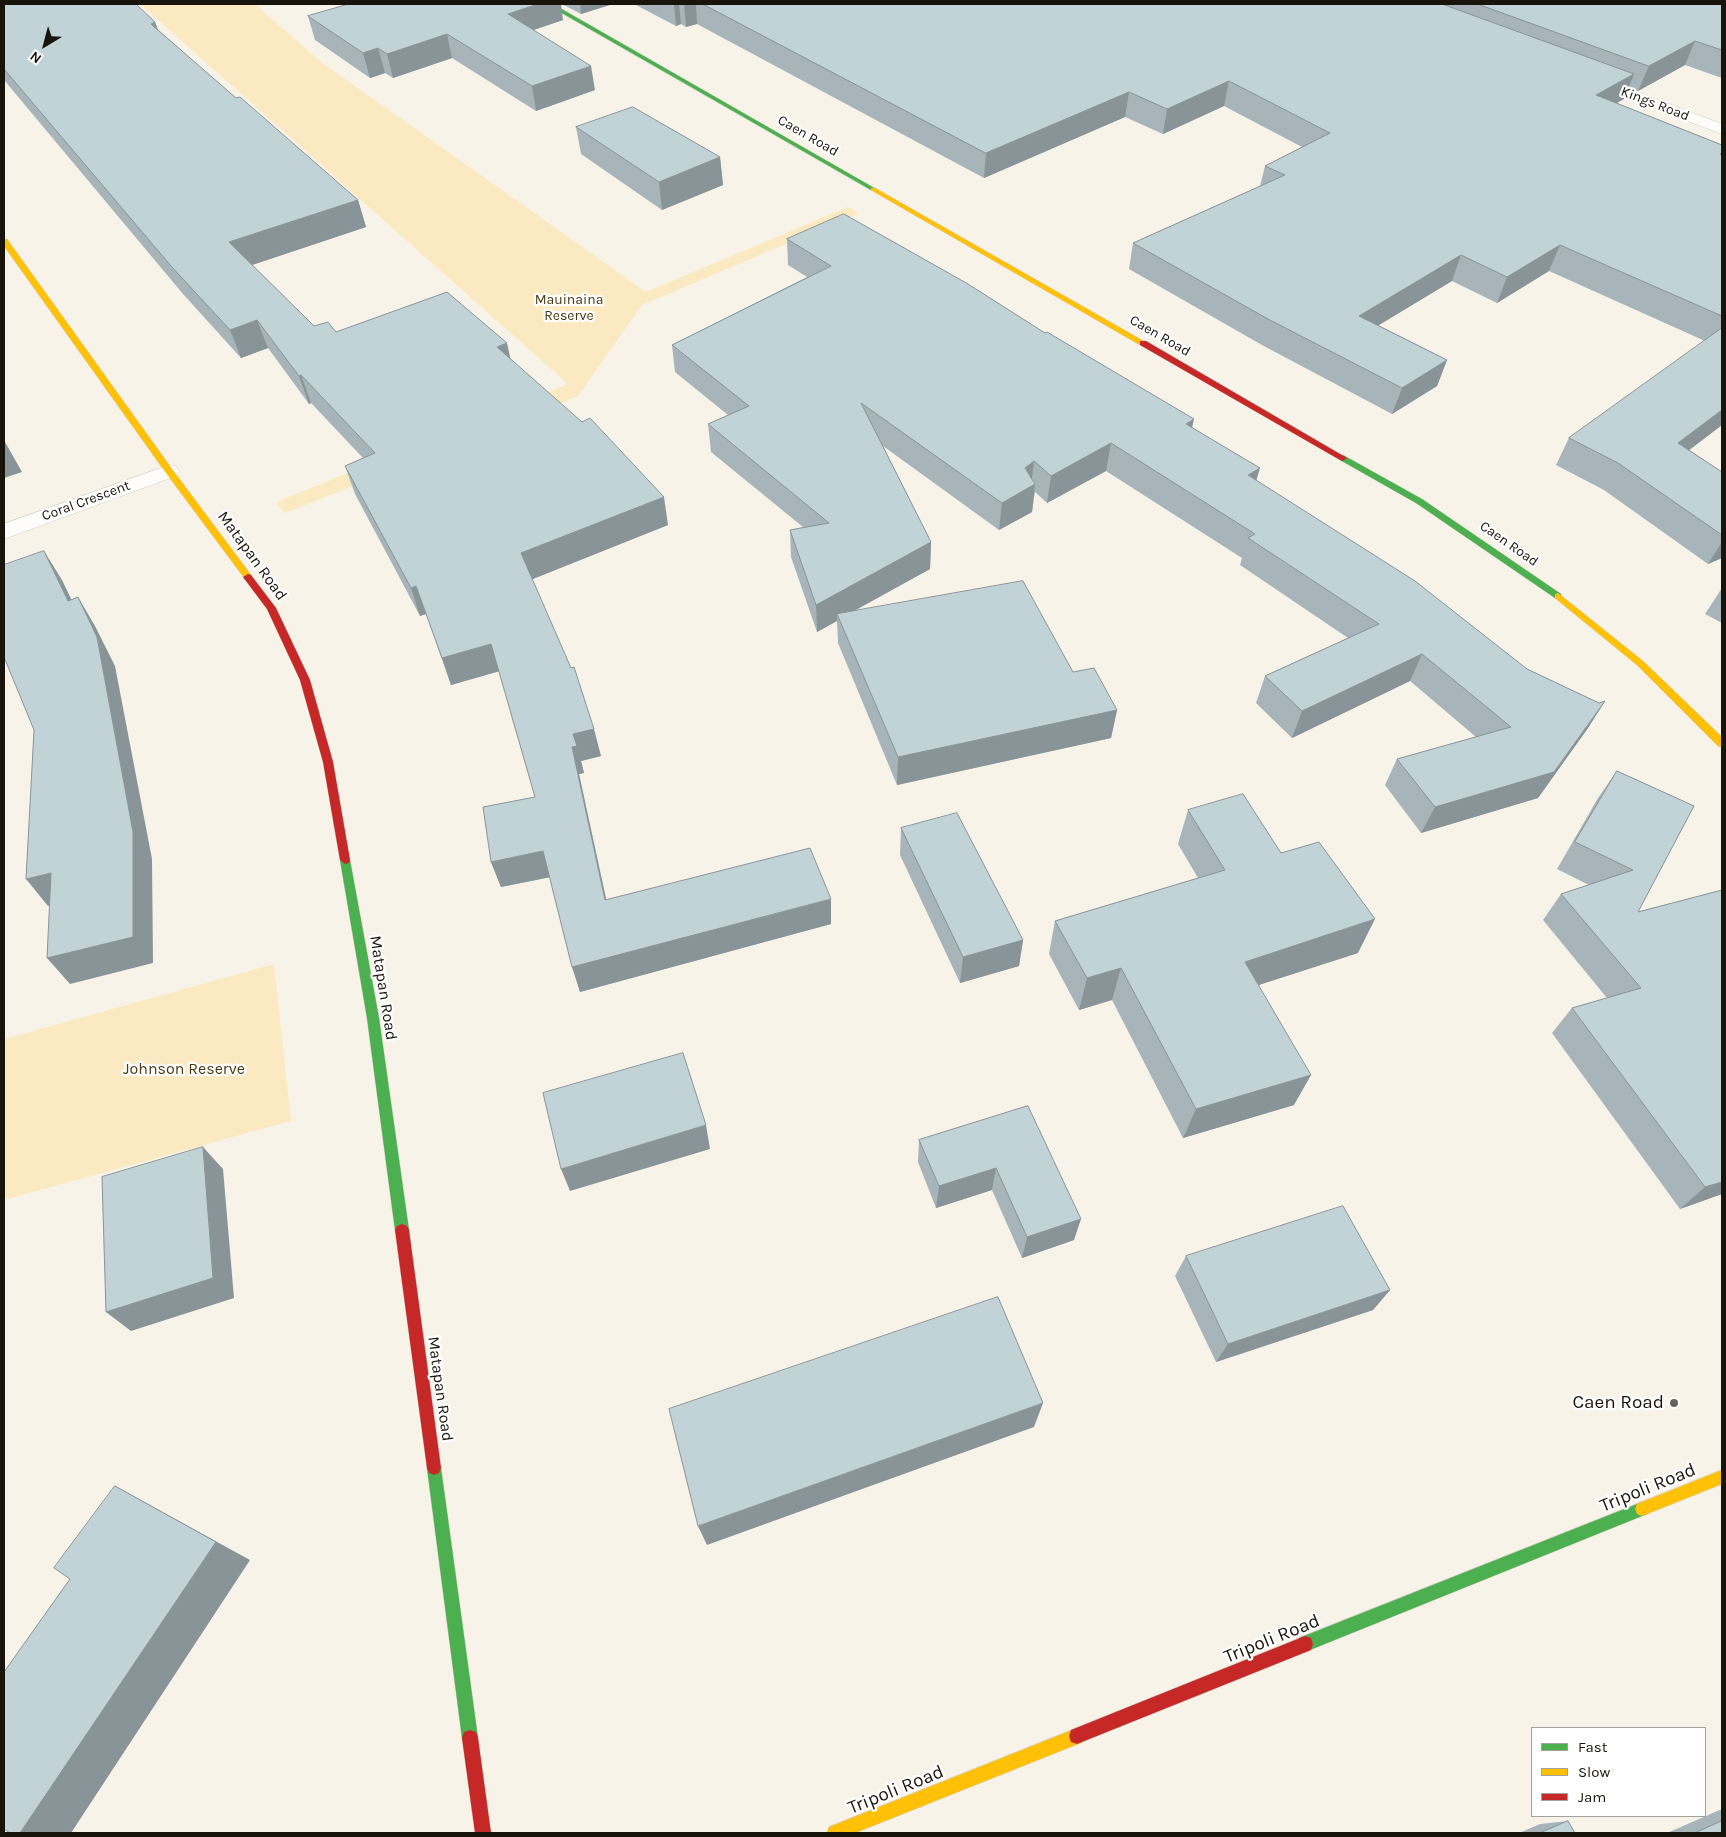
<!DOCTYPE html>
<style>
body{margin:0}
#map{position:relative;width:1726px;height:1837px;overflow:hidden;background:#f8f3e8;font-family:Karla,sans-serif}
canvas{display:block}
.frame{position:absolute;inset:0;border:5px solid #18140b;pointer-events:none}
.legend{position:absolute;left:1531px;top:1727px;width:175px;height:90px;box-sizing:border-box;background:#fff;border:1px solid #a3a19d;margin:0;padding:6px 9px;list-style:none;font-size:15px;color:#18140b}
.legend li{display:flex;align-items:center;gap:10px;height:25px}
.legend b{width:25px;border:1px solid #a3a19d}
.north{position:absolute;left:20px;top:20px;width:50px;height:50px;-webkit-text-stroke:4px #fff;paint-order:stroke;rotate:217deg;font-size:14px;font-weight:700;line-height:20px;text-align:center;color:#18140b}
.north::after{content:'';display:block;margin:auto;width:18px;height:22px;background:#18140b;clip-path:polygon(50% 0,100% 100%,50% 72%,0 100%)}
</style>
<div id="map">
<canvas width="1726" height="1837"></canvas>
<div class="frame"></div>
<ul class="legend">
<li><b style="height:6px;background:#4caf50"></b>Fast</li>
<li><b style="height:6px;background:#ffc107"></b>Slow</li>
<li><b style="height:6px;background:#c62828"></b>Jam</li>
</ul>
<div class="north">N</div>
</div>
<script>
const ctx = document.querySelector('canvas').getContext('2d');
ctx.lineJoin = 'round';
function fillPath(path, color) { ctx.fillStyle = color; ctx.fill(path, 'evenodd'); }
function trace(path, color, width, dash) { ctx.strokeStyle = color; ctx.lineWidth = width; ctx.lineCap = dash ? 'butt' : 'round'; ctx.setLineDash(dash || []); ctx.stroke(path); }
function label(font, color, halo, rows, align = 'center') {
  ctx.font = font + ' Karla,sans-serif'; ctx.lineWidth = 4.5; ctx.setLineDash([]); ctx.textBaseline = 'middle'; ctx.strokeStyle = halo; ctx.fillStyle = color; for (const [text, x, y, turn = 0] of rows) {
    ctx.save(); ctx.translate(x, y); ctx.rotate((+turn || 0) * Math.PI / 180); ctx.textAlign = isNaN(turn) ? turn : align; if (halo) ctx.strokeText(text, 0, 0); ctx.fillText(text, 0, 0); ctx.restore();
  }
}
fillPath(new Path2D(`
 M140,4H255L321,62L646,292L848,207L859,213L642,305L578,396L285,513L276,502L568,384Z
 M274,964L291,1121L4,1200V1039Z`), '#fbeac1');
const street = new Path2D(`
 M1590,74L1722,124V134L1585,82L1582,79L1585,76Z
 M169,465L176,466L179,471L176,476L4,539V524Z`);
const fast = new Path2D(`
 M546,4H553L876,189L871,190Z
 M1343,455L1422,499L1561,594V598H1555L1416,503L1340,460L1339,458Z
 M345,856L350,860L379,1018L409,1230L407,1234L402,1236L397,1234L395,1230L367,1018L340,860Z
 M434,1461L439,1463L441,1468L478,1738L476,1744L470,1746L464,1744L462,1738L427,1468L429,1463Z
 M1642,1502L1647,1504L1649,1509L1647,1514L1305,1652L1299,1650L1297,1644L1299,1638Z`);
const slow = new Path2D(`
 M871,188H875L1147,343L1140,345L871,190Z
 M4,239H7L172,469L251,575V579H245L166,473L4,246Z
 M1558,593L1643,661L1722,737V747L1718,746L1637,665L1555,598V594Z
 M1722,1470V1484L1642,1516L1637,1514L1635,1509L1637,1504Z
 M1077,1728L1083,1730L1085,1736L1083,1742L855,1833H827L829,1827Z`);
const jam = new Path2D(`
 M1140,341H1146L1347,458L1343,461L1340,460L1140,345Z
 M248,574L251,575L276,608L310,680L333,762L350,860L349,863L345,864L340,860L323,762L300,680L267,609L243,577Z
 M402,1224L407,1226L409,1230L441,1468L439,1473L434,1475L429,1473L427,1468L395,1230L397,1226Z
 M1305,1636L1311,1638L1313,1644L1311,1650L1077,1744L1071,1742L1069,1736L1071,1730Z
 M470,1730L476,1732L478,1738L491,1833H475L462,1738L464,1732Z`);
trace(street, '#d2cdc3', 1);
trace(fast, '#d2cdc3', 1);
trace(slow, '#d2cdc3', 1);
trace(jam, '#d2cdc3', 1);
fillPath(street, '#fefdfc');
fillPath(fast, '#4caf50');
fillPath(slow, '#ffc107');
fillPath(jam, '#c62828');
fillPath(new Path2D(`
 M4,4L155,22L158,30L236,98L358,200L366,227L252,265L314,326L336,332L510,358L668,525L532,579L601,756L581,761L584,773L579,774L606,900L831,924L580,992L550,877L501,887L491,862L535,797L499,671L451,685L426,614L420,616L355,494L345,466L363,458L311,403L309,404L268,348L241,358L183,294L4,80Z
 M562,4H613L581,14Z
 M634,4H1722V78L1685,65L1638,91L1629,87L1624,99L1616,103L1722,145V425L1689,450L1722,472V558L1708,564L1604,490L1556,465L1569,438L1705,341L1549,271L1497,303L1452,281L1378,325L1447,360L1437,386L1392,414L1262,345L1129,269L1133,243L1260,186L1265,166L1302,147L1224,106L1163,134L1125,117L984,178L697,24L686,27L681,24L676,26Z
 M308,16L563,20L534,30L595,90L536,111L452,58L393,78L385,73L370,78L315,40Z
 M576,127L720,157L723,185L662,210L581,154Z
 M787,239L1192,427L1256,480L1527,669L1599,703L1605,701L1588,728L1538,798L1421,833L1385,785L1397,759L1476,737L1410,681L1292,738L1256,703L1265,676L1348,638L1240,565L1242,558L1106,471L1047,503L1035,492L1032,512L999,530L883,446L931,542L930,569L856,610L1073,672L1117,710L1111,738L897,785L838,643L837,621L817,632L791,557L790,530L803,527L711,452L708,424L728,415L675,372L672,345L807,277L788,265Z
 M1722,588V623L1705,614Z
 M1617,771L1694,806L1638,912L1722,890V1194L1680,1209L1552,1033L1572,1008L1607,998L1543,920L1561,894L1589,885L1557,869L1598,798Z
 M1188,810L1281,853L1358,953L1258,985L1294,1105L1183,1138L1112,1000L1079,1010L1049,954L1055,921L1198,878L1178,844Z
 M901,828L1023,940L1019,966L960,983L900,855Z
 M1028,1106L1074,1240L1022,1258L992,1190L936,1208L918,1162L919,1140Z
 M1186,1256L1390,1290L1373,1310L1216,1362L1175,1276Z
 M1722,1809V1833H1667Z
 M1568,1821L1575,1833H1519L1540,1824Z`), '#a7b5ba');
fillPath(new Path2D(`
 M538,4H561L563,20L512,37L508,14Z
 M580,4H613L581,14Z
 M674,4H679L681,24L676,26Z
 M684,4H696L697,24L686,27Z
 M155,22L165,48L151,24Z
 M447,34L452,58L393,78L387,54Z
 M1695,41L1685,65L1638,91L1649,66Z
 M378,48L385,73L370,78L363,53Z
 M591,66L595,90L536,111L532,86Z
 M1634,74L1624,99L1586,120L1596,95Z
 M1229,81L1224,106L1163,134L1167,109Z
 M1129,92L1125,117L984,178L986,153Z
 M720,157L723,185L662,210L659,182Z
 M358,200L366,227L240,269L229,242Z
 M1560,245L1549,271L1497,303L1507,277Z
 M1461,255L1452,281L1351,342L1359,316Z
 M257,320L268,348L241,358L230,330Z
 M507,343L513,371L497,347Z
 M1447,360L1437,386L1392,414L1402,388Z
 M301,375L311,403L309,404L299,376Z
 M1722,410V425L1663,470L1678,443Z
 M1194,419L1188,447L1186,424Z
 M5,442L22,472L4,478V443Z
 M1111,443L1106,471L1047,503L1051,476Z
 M1034,461L1031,487L1035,484L1032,512L999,530L1002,503L1025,468Z
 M1260,468L1252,495L1248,475Z
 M664,497L668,525L528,581L521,553Z
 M931,542L930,569L839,619L837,614V621L817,632L816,605Z
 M1722,542V558L1708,564Z
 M44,551L62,580L86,630L68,601Z
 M416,586L426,614L420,616L411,588Z
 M78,597L95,626L115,666L152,859L153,963L70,984L47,958Z
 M491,644L500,671L451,685L442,658Z
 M1422,654L1410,681L1292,738L1302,711Z
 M1605,701L1588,728L1538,798L1421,833L1435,807Z
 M1117,710L1111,738L897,785L898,757Z
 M594,729L601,756L581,761L584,773L579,774L612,926L605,900L572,747L573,734Z
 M543,851L551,877L501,887L491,862Z
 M51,873L73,900L48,906L26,879Z
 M831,899V924L580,992L572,967Z
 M1375,919L1358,953L1231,994L1245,962Z
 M1023,940L1019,966L960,983L963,957Z
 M1121,968L1112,1000L1079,1010L1087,978Z
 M1311,1075L1294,1105L1183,1138L1196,1109Z
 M706,1125L710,1149L570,1191L561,1169Z
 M203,1147L223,1169L234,1298L131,1331L106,1312Z
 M996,1168L992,1190L936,1208L939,1186Z
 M1722,1182V1194L1680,1209L1705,1187Z
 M1081,1219L1074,1240L1022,1258L1027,1237Z
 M1390,1290L1373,1310L1216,1362L1228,1344Z
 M1043,1403L1034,1427L707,1545L698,1526Z
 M115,1486L250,1560L71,1833H20Z`), '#889497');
const building = new Path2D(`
 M4,4H136L155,22L151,24L236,98L240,97L358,200L229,242L314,326L328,322L336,332L447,292L507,343L497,347L582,422L590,418L664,497L521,553L571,668L574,667L594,729L573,734L577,746L572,747L605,900L810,848L831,899L572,967L543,851L491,862L483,807L535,797L491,644L442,658L416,586L411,588L345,466L375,453L301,375L299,376L257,320L230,330L171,266L4,69Z
 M349,4H538L508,14L591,66L532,86L447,34L387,54L378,48L363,53L308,16Z
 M703,4H1442L1634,74L1596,95L1722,145V152L1720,154L1722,155V316L1560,245L1507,277L1461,255L1359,316L1447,360L1402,388L1268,319L1133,243L1285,175L1265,166L1330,133L1229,81L1167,109L1129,92L986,153Z
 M1478,4H1722V50L1695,41L1649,66Z
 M633,107L720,157L659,182L576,127Z
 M844,214L968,284L1045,333L1047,332L1194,419L1186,424L1260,468L1248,475L1415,581L1527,669L1599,703L1605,701L1554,772L1435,807L1397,759L1511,727L1422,654L1302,711L1265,676L1379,624L1248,538L1255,534L1111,443L1051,476L1034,461L1025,468L1035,484L1002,503L861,403L931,542L816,605L790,530L829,523L708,424L749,406L672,345L831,266L787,239Z
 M1722,328V410L1678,443L1722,472V535L1618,463L1569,438Z
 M44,551L68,601L78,597L97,637L133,832V937L47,958L51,873L26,879L34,730L4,657V565Z
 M1023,581L1073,672L1094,668L1117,710L898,757L837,614Z
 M1617,771L1694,806L1638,912L1722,890V1182L1705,1187L1572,1008L1641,988L1561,894L1633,870L1575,842Z
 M1243,794L1281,853L1319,842L1375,919L1245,962L1311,1075L1196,1109L1121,968L1087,978L1055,921L1225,870L1188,810Z
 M957,813L1023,940L963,957L901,828Z
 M683,1053L706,1125L561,1169L543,1093Z
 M1028,1106L1081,1219L1027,1237L996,1168L939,1186L919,1140Z
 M203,1147L213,1278L106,1312L102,1177Z
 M1343,1206L1390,1290L1228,1344L1186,1256Z
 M998,1297L1043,1403L698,1526L669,1409Z
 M115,1486L216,1542L20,1833H10L4,1829V1672L70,1579L54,1568Z
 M1568,1821L1575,1833H1540Z
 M1722,1821V1833H1695Z`);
fillPath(building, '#c2d3d8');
trace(building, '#889497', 1);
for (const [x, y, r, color] of [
 [1674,1403,5,"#666258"]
]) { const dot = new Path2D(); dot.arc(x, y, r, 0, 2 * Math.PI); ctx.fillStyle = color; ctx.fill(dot); trace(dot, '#fff', 2); }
label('14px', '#18140b', '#fff', [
 ["Kings Road",1655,104,21],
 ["Caen Road",808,136,30],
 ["Caen Road",1160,336,30],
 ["Coral Crescent",86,501,-20],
 ["Caen Road",1509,544,35]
]);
label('14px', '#483912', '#fff', [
 ["Mauinaina",569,300],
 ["Reserve",569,316]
]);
label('16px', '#18140b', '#fff', [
 ["Matapan Road",252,556,54],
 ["Matapan Road",383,988,81],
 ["Matapan Road",440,1389,82]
]);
label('16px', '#483912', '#fff', [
 ["Johnson Reserve",184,1069]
]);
label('19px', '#18140b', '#fff', [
 ["Caen Road",1664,1403]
], 'right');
label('19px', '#18140b', '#fff', [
 ["Tripoli Road",1648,1488,-22],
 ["Tripoli Road",1272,1639,-22],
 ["Tripoli Road",896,1790,-22]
]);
</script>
